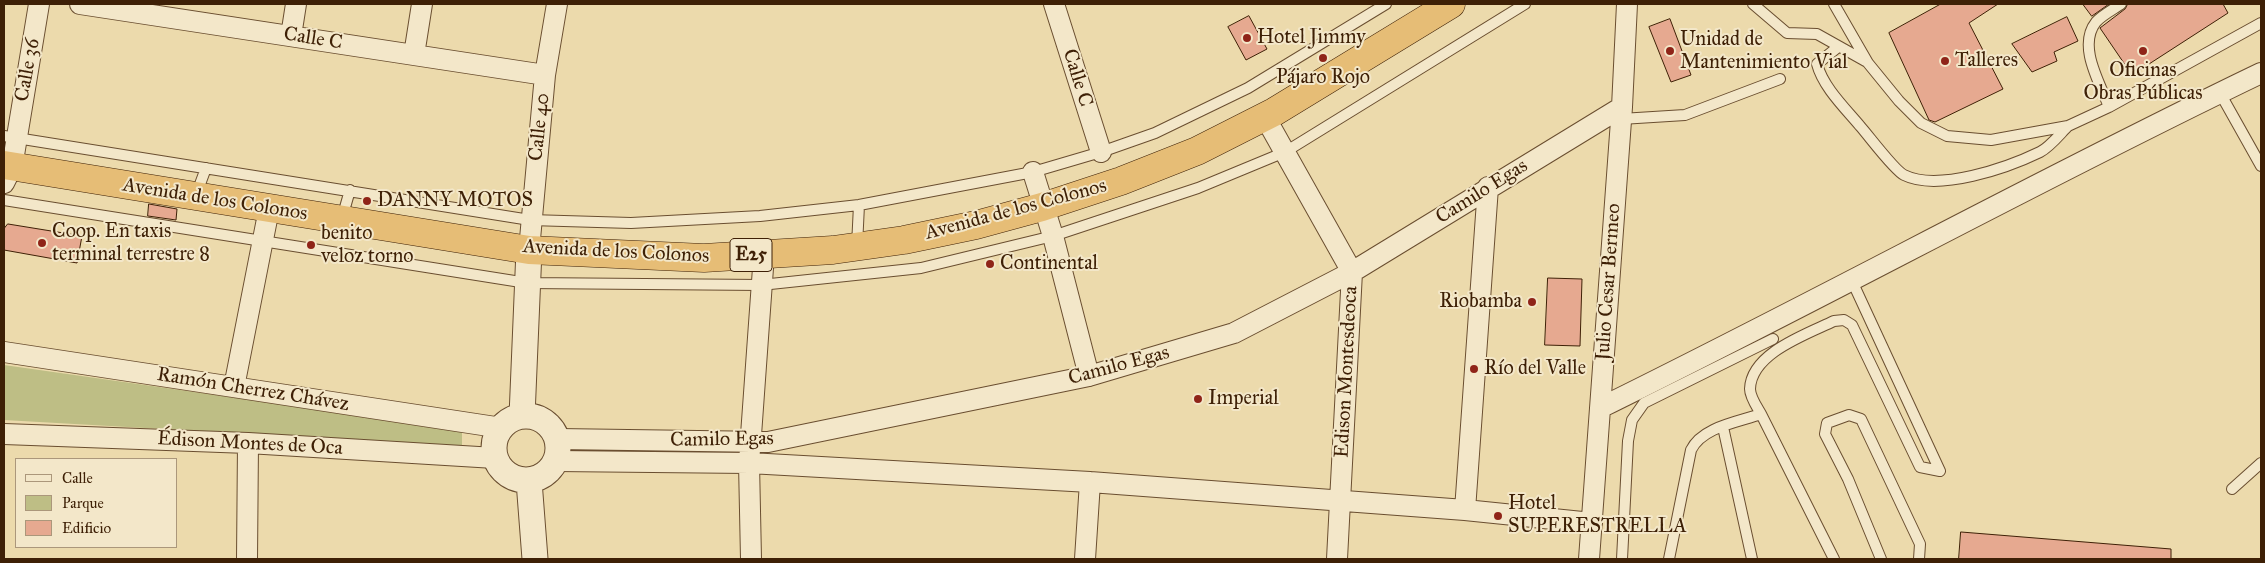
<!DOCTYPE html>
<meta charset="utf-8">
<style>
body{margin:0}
#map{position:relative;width:2265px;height:563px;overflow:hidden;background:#ecdaac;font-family:"IM FELL Great Primer",serif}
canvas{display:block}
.frame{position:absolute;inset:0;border:5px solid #3e2006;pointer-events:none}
.legend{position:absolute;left:15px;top:458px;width:162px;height:90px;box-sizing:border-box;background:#f3e7c9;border:1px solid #ab977b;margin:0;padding:6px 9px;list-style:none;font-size:15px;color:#3e2006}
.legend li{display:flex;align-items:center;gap:10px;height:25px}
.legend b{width:25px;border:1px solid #ab977b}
</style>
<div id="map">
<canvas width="2265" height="563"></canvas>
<div class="frame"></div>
<ul class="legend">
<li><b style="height:6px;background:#f3e7c9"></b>Calle</li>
<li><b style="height:14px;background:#bebe85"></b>Parque</li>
<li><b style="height:14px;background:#e6a990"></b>Edificio</li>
</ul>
</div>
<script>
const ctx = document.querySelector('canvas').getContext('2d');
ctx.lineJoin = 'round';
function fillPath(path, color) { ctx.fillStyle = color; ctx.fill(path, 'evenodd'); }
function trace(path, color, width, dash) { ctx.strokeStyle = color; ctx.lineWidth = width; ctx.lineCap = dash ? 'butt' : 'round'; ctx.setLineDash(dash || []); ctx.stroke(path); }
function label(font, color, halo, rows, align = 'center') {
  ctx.font = font + ' "IM FELL Great Primer",serif'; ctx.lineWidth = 4; ctx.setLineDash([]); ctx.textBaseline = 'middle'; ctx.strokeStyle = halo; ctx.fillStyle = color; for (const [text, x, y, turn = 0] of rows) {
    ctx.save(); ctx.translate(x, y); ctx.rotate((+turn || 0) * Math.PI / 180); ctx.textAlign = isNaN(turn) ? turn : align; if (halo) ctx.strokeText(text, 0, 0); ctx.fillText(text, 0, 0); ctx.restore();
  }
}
fillPath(new Path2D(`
 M4,365L462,430V446L4,420Z`), '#bebe85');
const building = new Path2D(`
 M1941,4H1998L1969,23L2003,89L1935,122L1929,120L1889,33Z
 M2083,4H2109L2092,16Z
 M2128,4H2223L2228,13L2132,75L2100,28L2125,9Z
 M1249,16L1267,49L1246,60L1228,27Z
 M2067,17L2078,41L2054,52L2057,61L2032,72L2012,44Z
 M1670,19L1691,75L1671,82L1649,27Z
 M149,204L177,209L176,220L148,216Z
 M8,224L82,236L77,263L4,250V229Z
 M1548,278L1582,279L1580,346L1545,345Z
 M1961,532L2171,549V559H1959Z`);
fillPath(building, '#e6a990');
trace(building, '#3e2006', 1);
const service = new Path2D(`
 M1753,4L1787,33L1817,34L1867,62
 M1834,4L1868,63L1899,101L1921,123L1947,136L1991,140L2068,126L2109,107L2261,23
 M1838,47L1817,64C1823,87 1845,108 1860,126C1869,136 1894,170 1904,175C1938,192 2007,168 2040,152C2050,147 2060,134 2068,126
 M2220,93L2261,166
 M2109,107C2100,83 2077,46 2096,22C2102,15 2114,9 2121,4
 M1621,119L1685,115L1780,79
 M4,136L530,220L631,223L760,216L859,205L1033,172L1101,152L1155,133L1248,88L1386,4
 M196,195L206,168
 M4,200L527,283L761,285L921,268L1053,236L1198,188L1285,152L1525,4
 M342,218L350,190
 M857,246L859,205
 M1852,281L1940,471
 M1761,414C1757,407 1750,397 1750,389C1751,353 1807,334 1834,321L1844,320L1852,325L1920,467L1940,471
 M1723,427L1752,559
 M2232,489L2261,463
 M1622,559L1628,441L1632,420L1644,403L1773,339
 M1669,559L1691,450C1702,427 1738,422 1761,414L1834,559
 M1881,559L1848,479L1825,434L1827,423L1849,415L1861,419L1920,544L1919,559`);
const minor = new Path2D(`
 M80,4L545,75
 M1054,4L1101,152
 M291,36L296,4
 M414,55L422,4
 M1265,117L1352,272L1337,559
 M1033,172L1053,236L1089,376
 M4,183L12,167L39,4
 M529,250L545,75L557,4
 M4,352L502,428
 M234,387L269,209
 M1600,408C1822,299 2038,180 2261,73
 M4,434L248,443L495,458
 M558,439L768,442L1089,376L1234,333L1352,272L1622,107
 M556,461L749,463L1090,482L1465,510L1592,523
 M1465,510L1488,187
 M247,559L248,443
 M751,559L749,463L764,254
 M1085,559L1090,482
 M1589,559L1622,107L1627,4`);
const tertiary = new Path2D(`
 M494 448a32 32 0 1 1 64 0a32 32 0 1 1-64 0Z
 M522,416L529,250
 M529,481L535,559`);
const trunk = new Path2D(`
 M4,165L529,250L704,258L833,250L904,240L976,225L1042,207L1121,181L1197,151L1274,112L1451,4`);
trace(service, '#6a4e30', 12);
trace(minor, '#6a4e30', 22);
trace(tertiary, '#6a4e30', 27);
trace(trunk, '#3e2006', 29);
trace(service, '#f3e7c9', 10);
trace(minor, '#f3e7c9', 20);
trace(tertiary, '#f3e7c9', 25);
trace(trunk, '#e6bd76', 28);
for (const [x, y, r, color] of [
 [1247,38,5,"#8f2418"],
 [1670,51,5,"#8f2418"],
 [2143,51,5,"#8f2418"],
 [1323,58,5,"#8f2418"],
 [1945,61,5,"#8f2418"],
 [367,201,5,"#8f2418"],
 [42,243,5,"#8f2418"],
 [311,245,5,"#8f2418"],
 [990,264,5,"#8f2418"],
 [1532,302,5,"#8f2418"],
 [1474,369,5,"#8f2418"],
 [1198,399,5,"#8f2418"],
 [1498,516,5,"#8f2418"]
]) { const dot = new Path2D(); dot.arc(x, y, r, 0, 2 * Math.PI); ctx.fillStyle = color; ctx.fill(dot); trace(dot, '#f3e7c9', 2); }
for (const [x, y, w] of [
 [751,255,42]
]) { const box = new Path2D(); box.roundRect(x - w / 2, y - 16.5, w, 33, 4); ctx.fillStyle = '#f3e7c9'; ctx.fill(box); trace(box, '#3e2006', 1); }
label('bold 19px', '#3e2006', null, [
 ["E25",751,255]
]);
label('20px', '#3e2006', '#f3e7c9', [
 ["Hotel Jimmy",1257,38],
 ["Unidad de",1680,40],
 ["Mantenimiento Vial",1680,63],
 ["Talleres",1955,61],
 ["Oficinas",2143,71,"center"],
 ["Obras Públicas",2143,94,"center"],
 ["Pájaro Rojo",1323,78,"center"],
 ["DANNY MOTOS",377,201],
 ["Coop. En taxis",52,232],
 ["terminal terrestre 8",52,255],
 ["benito",321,234],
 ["veloz torno",321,257],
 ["Continental",1000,264],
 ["Riobamba",1522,302,"right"],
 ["Río del Valle",1484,369],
 ["Imperial",1208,399],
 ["Hotel",1508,504],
 ["SUPERESTRELLA",1508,527]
], 'left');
label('20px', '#3e2006', '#f3e7c9', [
 ["Calle C",313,39,9],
 ["Calle 36",28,70,-80],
 ["Calle C",1077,78,73],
 ["Calle 40",540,127,-84],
 ["Camilo Egas",1482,192,-32],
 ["Avenida de los Colonos",215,200,9],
 ["Avenida de los Colonos",1016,210,-15],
 ["Avenida de los Colonos",616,252,3],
 ["Julio Cesar Bermeo",1609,282,-86],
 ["Camilo Egas",1119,366,-15],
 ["Edison Montesdeoca",1347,372,-87],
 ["Ramón Cherrez Chávez",253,390,9],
 ["Camilo Egas",722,440,-1],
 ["Édison Montes de Oca",250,444,3]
]);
</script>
